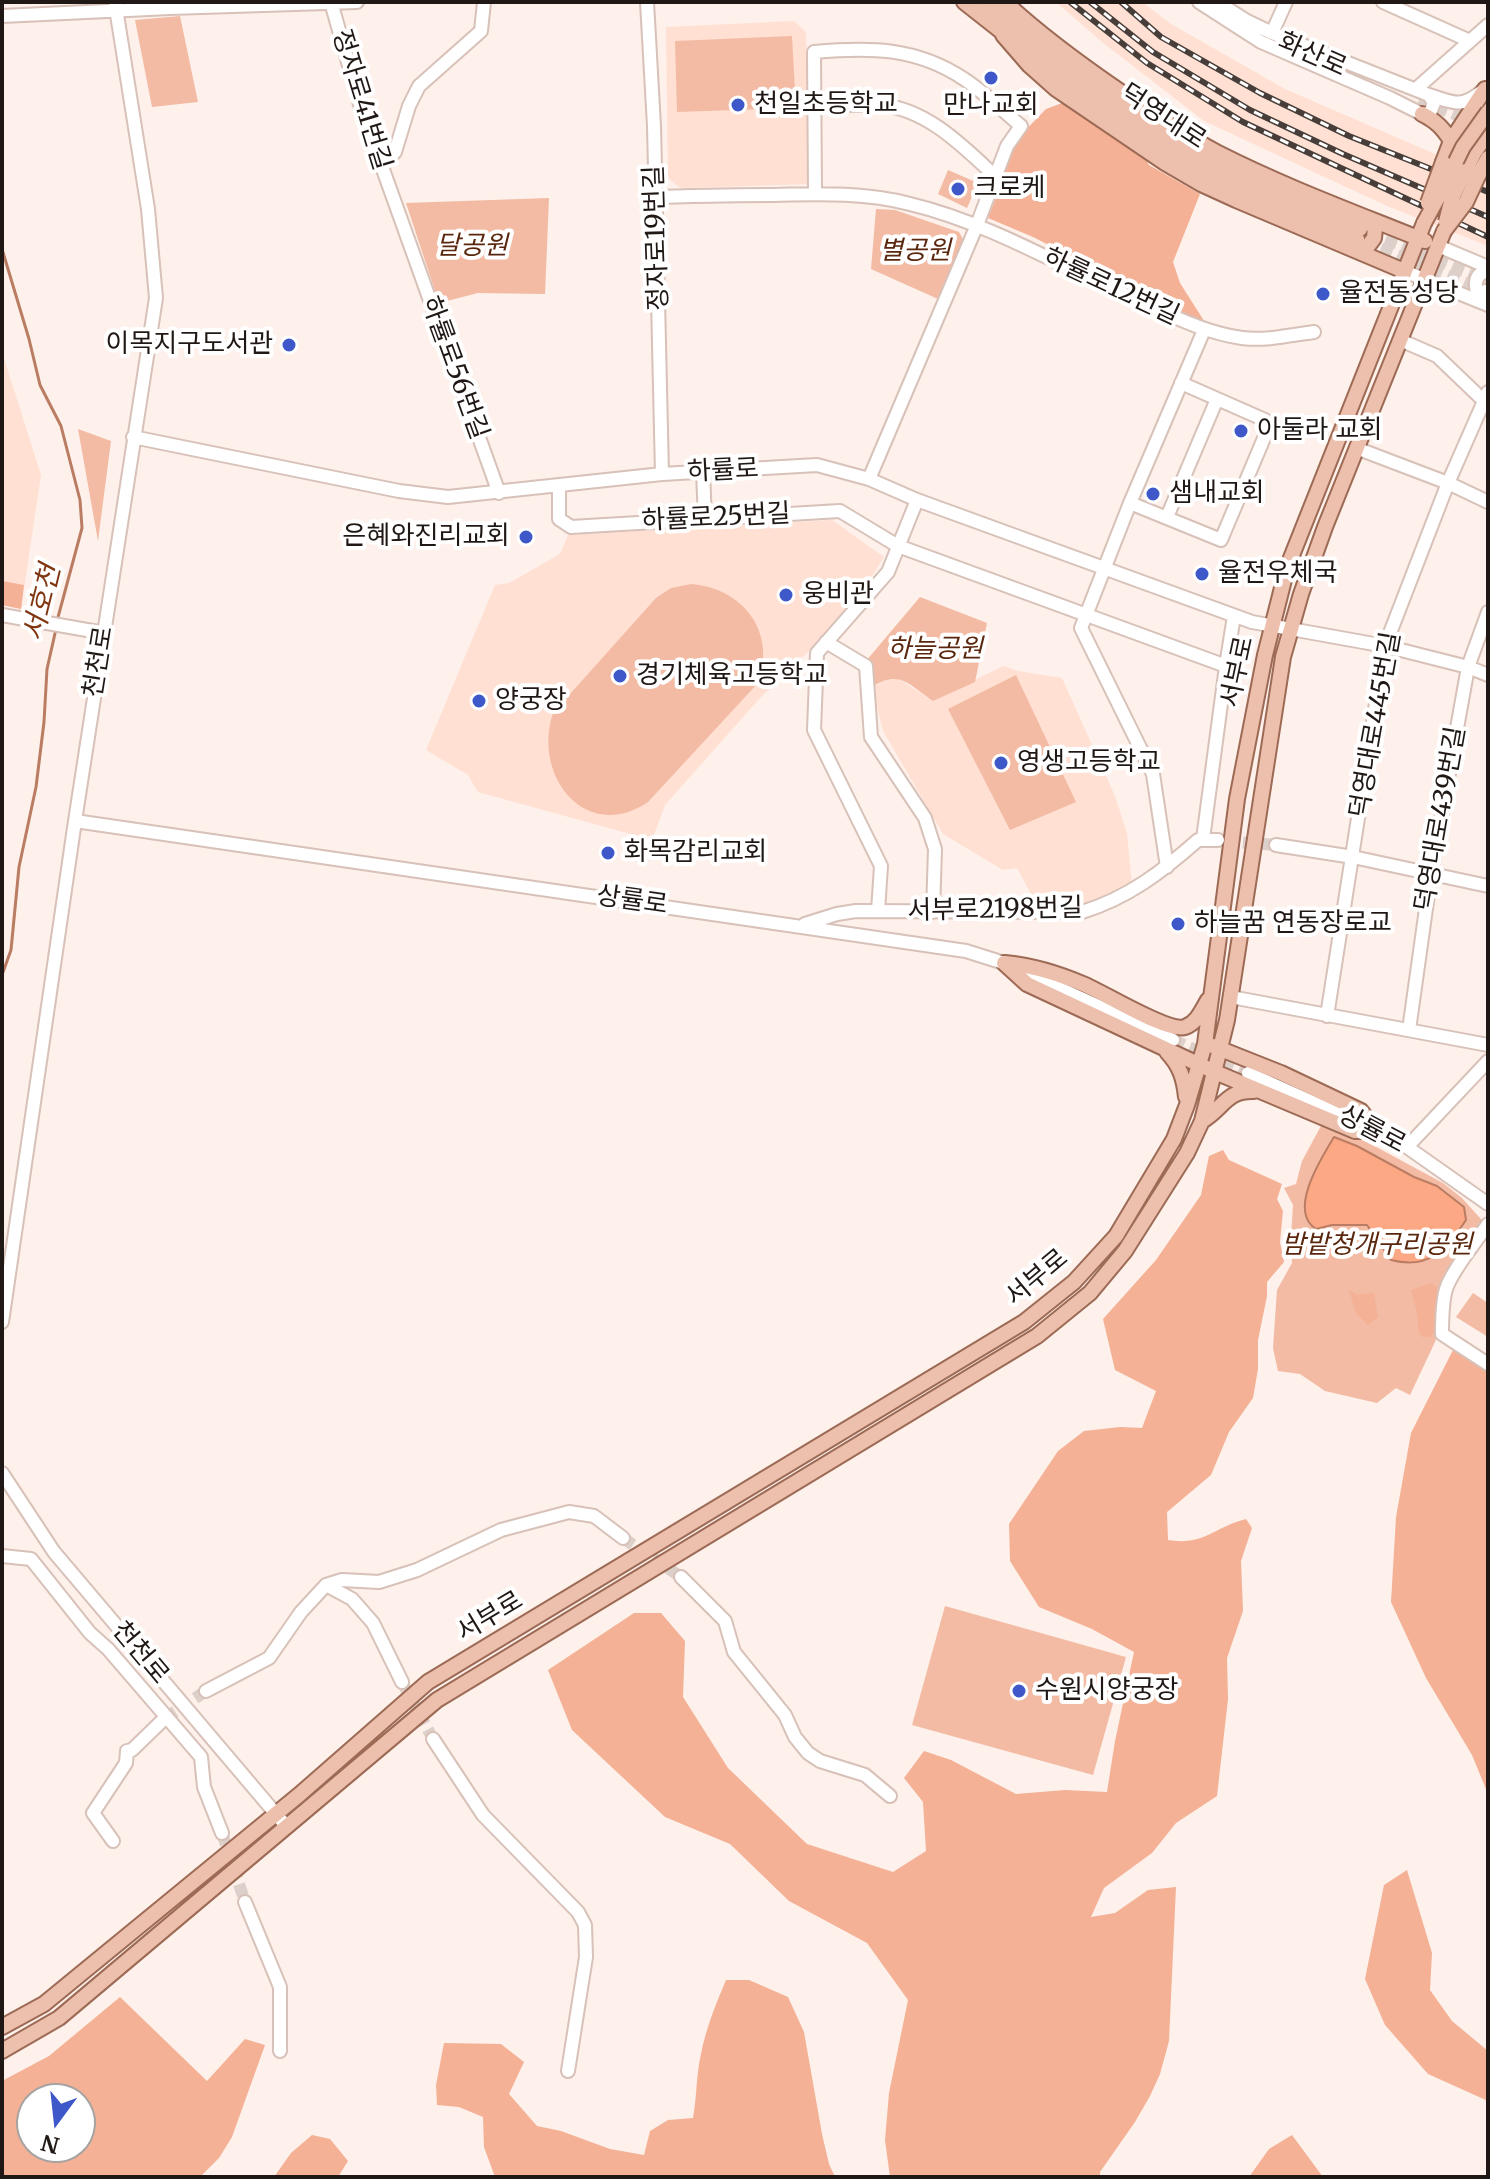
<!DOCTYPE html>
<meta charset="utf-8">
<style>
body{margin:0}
#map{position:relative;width:1490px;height:2179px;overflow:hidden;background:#fef0ea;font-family:Merriweather,serif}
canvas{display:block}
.frame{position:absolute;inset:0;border:4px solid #201815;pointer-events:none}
.north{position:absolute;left:16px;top:2083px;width:80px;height:80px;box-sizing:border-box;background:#fff;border:2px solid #a6a3a1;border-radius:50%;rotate:195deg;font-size:22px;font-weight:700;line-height:32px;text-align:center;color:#201815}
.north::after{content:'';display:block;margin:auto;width:28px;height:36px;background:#3e57c9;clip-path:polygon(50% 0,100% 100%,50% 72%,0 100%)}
</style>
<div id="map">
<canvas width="1490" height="2179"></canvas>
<div class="frame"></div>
<div class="north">N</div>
</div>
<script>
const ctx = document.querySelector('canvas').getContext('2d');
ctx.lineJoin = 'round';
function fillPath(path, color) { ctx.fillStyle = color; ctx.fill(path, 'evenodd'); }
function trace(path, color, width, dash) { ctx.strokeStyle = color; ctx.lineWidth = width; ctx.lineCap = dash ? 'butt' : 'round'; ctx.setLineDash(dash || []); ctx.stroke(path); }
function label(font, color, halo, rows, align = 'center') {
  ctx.font = font + ' Merriweather,"Noto Sans KR",serif'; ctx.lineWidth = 8; ctx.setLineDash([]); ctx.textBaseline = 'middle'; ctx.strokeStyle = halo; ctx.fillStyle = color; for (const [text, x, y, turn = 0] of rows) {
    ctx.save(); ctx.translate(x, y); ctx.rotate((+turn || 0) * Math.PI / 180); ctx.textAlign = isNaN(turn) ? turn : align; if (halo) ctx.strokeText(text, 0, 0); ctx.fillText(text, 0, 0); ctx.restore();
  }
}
fillPath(new Path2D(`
 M1056,2H1142L1171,24L1285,89L1488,177V246L1387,206L1204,121L1102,42Z
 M794,21L806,32L811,184L680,188L668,178L666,27Z
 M2,352L41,475L21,609L2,605Z
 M832,520L884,557L863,590L806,654L760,698L665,805L652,840L478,792L468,775L426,750L495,585L509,583L560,554L568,535Z
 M1003,666L1018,671L1062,678L1115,796L1127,833L1132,885L1079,906L1037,905L1017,868L1003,870L943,834L883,731L872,687L890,678L899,679L933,701Z`), '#ffe0d3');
fillPath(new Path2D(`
 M180,16L198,102L152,107L135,20Z
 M792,36L796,108L677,112L675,41Z
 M948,170L978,183L967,208L938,194Z
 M549,198L545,294L478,293L439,303L406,203Z
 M876,209L895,210L959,232L963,239L938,299L871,269Z
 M78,429L111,441L98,541Z
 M691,584C743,588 777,632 758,683L648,802C586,844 532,776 553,713L656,598L671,588Z
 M920,597L987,623L975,682L933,701C909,685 900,669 872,687L866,661Z
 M1016,675L1076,802L1010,830L948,709Z
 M1321,1126L1367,1142L1443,1183L1462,1198L1488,1227L1448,1295L1435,1342L1410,1395L1396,1388L1377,1403L1325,1391L1300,1374L1278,1371L1273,1348L1277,1290L1292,1263L1291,1237L1293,1205L1284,1188L1296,1184L1302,1161Z
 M1473,1293L1488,1303V1337L1456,1317Z
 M945,1606L1126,1657L1093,1775L912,1725Z`), '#f3bba4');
fillPath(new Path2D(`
 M1065,102L1145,158L1149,165L1200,194L1173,262L1180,283L1206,324L1033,237L988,218L1002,182L1012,144L1046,109Z
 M2,581L24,585L21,609L2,605Z
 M1223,1150L1229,1160L1282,1184L1277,1199L1283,1211L1280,1242L1284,1262L1267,1282V1296L1258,1340V1369L1253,1398L1229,1432L1211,1475L1167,1512L1168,1540C1204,1546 1214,1527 1246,1519L1252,1528L1241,1561L1243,1611L1227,1658L1228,1699L1217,1796L1176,1823L1152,1853L1104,1888L1091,1917L1115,1913L1148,1890L1176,1887L1169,2041L1160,2074L1150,2096L1135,2122L1100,2172V2177H890L885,2140L889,2093L908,2000L867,1943L789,1901L730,1844L665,1817L572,1730L548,1670L634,1613H661L685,1641L683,1697L728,1768L807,1844L893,1872L926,1851L923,1802L904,1778L924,1751L951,1760L1016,1794L1065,1790L1107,1792L1115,1741L1134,1652L1092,1629L1039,1607L1010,1561L1009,1524L1058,1451L1084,1431L1120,1427L1142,1428L1156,1391L1115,1370L1103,1319L1156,1260L1201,1195L1209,1156Z
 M1431,1283L1437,1287C1440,1303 1440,1324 1431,1337H1422L1418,1329V1317L1411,1290Z
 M1349,1290L1357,1295L1374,1293L1378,1317L1368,1325L1356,1313Z
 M1454,1348L1488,1367V1794L1472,1755L1426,1678L1391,1602L1396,1517L1411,1433Z
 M1407,1870L1432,1953L1430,1990L1452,2021L1488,2051V2101L1428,2074L1385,2025L1365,1979L1384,1885Z
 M726,1980H749L788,1997L804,2032L822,2134L829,2164L835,2177H495L484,2147L483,2117L459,2107L437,2105L436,2085L444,2043L501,2044L524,2062L509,2094L537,2126L561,2131L610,2149L644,2155L650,2131L668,2120L693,2118C697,2097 696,2075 701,2054C706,2028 716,2004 726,1980Z
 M120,1997L207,2081L245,2039L265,2045L232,2137L219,2158L200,2177H2V2081L49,2056ZM32,2099H80V2147H32Z
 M312,2135L330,2139L348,2161L338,2177H274L291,2153Z
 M1292,2135L1323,2177H1249L1269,2149Z`), '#f4b195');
const water = new Path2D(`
 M1334,1137L1357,1146L1414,1177L1437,1186L1464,1207L1466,1220C1446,1250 1429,1270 1391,1260L1367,1225H1332L1316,1229C1287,1211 1322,1157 1334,1137Z`);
fillPath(water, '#fca885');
trace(water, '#ba7d63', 2);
trace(new Path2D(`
 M2,249L29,339L40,385L61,426L80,500L82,528L57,621
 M2,975L11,950L19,867L36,787L44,722L47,669L56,629`), '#ba7d63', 3);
trace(new Path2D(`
 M1419,100L1472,121
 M1369,232L1488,281
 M1364,242L1484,290
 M1225,841L1276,845
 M1173,1040L1248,1073
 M623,1538L681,1577
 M402,1682L433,1739
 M165,1718L206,1691
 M222,1833L245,1902`), '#ddd0ca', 12, [12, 6]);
const minor = new Path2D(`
 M331,2L361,108L499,493
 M647,2L654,126L662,474
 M1199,2L1261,42L1390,98L1422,114L1430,113L1434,103L1429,95
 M1217,2L1247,21L1272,33L1429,95C1453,102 1460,109 1481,92
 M1383,2L1470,41
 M2,16L170,8L357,2
 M1272,33L1286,2
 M1416,89L1488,25
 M816,106C837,106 859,103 880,105C926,108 964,147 996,177
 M381,167L395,152L409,106L419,86L481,31L484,2
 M815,194L814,52C869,47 916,47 964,79C984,92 1003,111 1021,126L1007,146L977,225L869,479
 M655,197C694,196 732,195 771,195C818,194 864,192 910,204C993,224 1067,270 1145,304C1177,318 1207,333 1242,338C1266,341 1291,335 1314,332
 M1438,246L1488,267
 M1404,271L1488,305
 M1485,291L1488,292
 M1481,302C1475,290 1471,274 1488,271
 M1400,340L1437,356L1484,401
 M133,437L399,491L448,497L662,474L817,465L869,479L917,500L1252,622L1385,646L1468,667L1488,675
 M1356,448L1448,483L1488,502
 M703,472L705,519
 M559,486V519L571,527L840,511L898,546L1226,666
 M1130,503L1221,540L1267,431L1265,420L1181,383
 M1167,517L1217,399
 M2,615L104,633
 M826,642L866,666L871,737L925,818L935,849L933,912
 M75,821L966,951L1004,963L1173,1040
 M1203,839L1226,666L1234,616
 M1276,845L1353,857L1488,886
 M1167,867L1153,774L1081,628L1130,503L1204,330
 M878,911L881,866L814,730L817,653L888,572L917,500
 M805,924L837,914L856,911L1082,912C1128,898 1163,871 1198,840H1218
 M1231,997L1488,1045
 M1327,1016L1385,646L1448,483L1488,392
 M1409,1030L1431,873L1468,667L1488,612
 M1248,1073L1377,1131L1407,1147L1488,1204
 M1407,1147L1488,1061
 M1488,1224C1476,1242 1452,1270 1446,1289C1442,1303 1442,1320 1442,1334L1488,1364
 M2,1322L75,821L156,298L148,209L115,2
 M2,1473L54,1552L287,1827
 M2,1556L31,1559L90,1633L108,1649L201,1757L204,1787L222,1833
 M681,1577L725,1621L734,1652L785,1715L795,1737L808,1753L820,1761L865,1775L890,1796
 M326,1585L352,1599L373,1623L402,1682
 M206,1691L269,1658L301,1612L326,1585L342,1580L379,1582L417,1570L501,1530L569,1512L594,1516L623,1538
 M433,1739L483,1815L578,1912L585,1925L586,1957L568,2071
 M113,1841L93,1813L126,1763L127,1751L132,1750L165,1718
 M245,1902L280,1987V2051`);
const major = new Path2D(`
 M964,2L1063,80L1172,154L1206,174L1241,190L1357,239
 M985,2C1054,62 1129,117 1209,161C1257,187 1310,207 1360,229
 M1005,2C1039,34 1076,61 1115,88C1148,111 1182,134 1218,153C1285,187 1356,213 1425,241
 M1003,35L1029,65L1056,89L1165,163L1201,184L1236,200L1404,271
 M1422,114C1436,121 1443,128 1451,141
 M1443,162L1451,141L1485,89
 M1465,171L1474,153L1488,133
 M1478,176L1488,158
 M1354,249L1368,246L1374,238L1375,228L1365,219
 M1004,963L1027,984L1215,1072L1355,1131H1377
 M1005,963C1034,966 1056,973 1083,984C1103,992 1168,1033 1185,1027C1197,1023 1202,1010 1208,1000
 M1213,1046L1281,1073L1361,1111L1377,1131
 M1167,1052C1180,1066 1184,1078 1186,1097
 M1202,1121C1224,1108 1226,1090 1254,1091
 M2,2027L44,2004L299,1795L428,1682L1024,1322L1074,1282L1116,1236L1174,1139L1187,1105L1205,1044L1237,799L1265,655L1287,568L1424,223
 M2,2051L59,2018L437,1700L1037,1336L1090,1293L1125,1251L1187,1153L1202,1121L1227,1020L1283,657L1301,594L1325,527L1444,231`);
trace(minor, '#d7c1b8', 16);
trace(major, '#9c6a55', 18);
trace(minor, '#fff', 12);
trace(major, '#ecc0ad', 14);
const rail = new Path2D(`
 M1070,2L1147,63L1243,122L1488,237
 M1090,2L1153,52L1250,110L1343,154L1488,217
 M1121,2L1161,37L1260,93L1349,136L1488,192`);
trace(rail, '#473e3a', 6);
trace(rail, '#fff', 3, [9]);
const majorBridge = new Path2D(`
 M1428,203L1443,162
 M1446,222L1452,198L1465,171
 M1424,223L1441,192L1463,147L1488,112
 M1444,231L1466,202L1478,176`);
trace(majorBridge, '#9c6a55', 18, []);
trace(majorBridge, '#ecc0ad', 14);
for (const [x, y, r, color] of [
 [991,78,8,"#3e57c9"],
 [738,105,8,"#3e57c9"],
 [958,189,8,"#3e57c9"],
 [1323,294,8,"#3e57c9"],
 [289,345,8,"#3e57c9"],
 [1241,431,8,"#3e57c9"],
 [1153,494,8,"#3e57c9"],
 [526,537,8,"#3e57c9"],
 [1202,574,8,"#3e57c9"],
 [786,595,8,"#3e57c9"],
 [620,676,8,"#3e57c9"],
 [479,701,8,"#3e57c9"],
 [1001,763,8,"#3e57c9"],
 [608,853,8,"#3e57c9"],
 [1178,924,8,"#3e57c9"],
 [1019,1691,8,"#3e57c9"]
]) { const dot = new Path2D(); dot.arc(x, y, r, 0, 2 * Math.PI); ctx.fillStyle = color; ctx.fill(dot); trace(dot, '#fff', 3); }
label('26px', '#201815', '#fff', [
 ["화산로",1312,55,24],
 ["정자로41번길",361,100,73],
 ["덕영대로",1163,117,33],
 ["정자로19번길",657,238,-92],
 ["하률로12번길",1111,287,25],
 ["하률로56번길",454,368,70],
 ["하률로",723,471,-3],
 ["하률로25번길",716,518,-3],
 ["천천로",99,662,-81],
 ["서부로",1238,672,-78],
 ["덕영대로445번길",1376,725,-80],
 ["덕영대로439번길",1441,819,-80],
 ["상률로",632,901,8],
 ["서부로2198번길",995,910,-1],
 ["상률로",1372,1130,28],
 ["서부로",1037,1278,-40],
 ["서부로",490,1617,-31],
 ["천천로",140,1653,50]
]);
label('26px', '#201815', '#fff', [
 ["천일초등학교",754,105],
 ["만나교회",991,106,"center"],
 ["크로케",974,189],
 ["율전동성당",1339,294],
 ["이목지구도서관",273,345,"right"],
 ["아둘라 교회",1257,431],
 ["샘내교회",1169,494],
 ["은혜와진리교회",510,537,"right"],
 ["율전우체국",1218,574],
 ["웅비관",802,595],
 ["경기체육고등학교",636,676],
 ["양궁장",495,701],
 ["영생고등학교",1017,763],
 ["화목감리교회",624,853],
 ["하늘꿈 연동장로교",1194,924],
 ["수원시양궁장",1035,1691]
], 'left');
label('italic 26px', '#5a270e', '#fff', [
 ["달공원",472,247],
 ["별공원",915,252],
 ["하늘공원",935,650],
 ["밤밭청개구리공원",1377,1246]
]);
label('italic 28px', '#7f3611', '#fff', [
 ["서호천",43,603,-76]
]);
</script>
